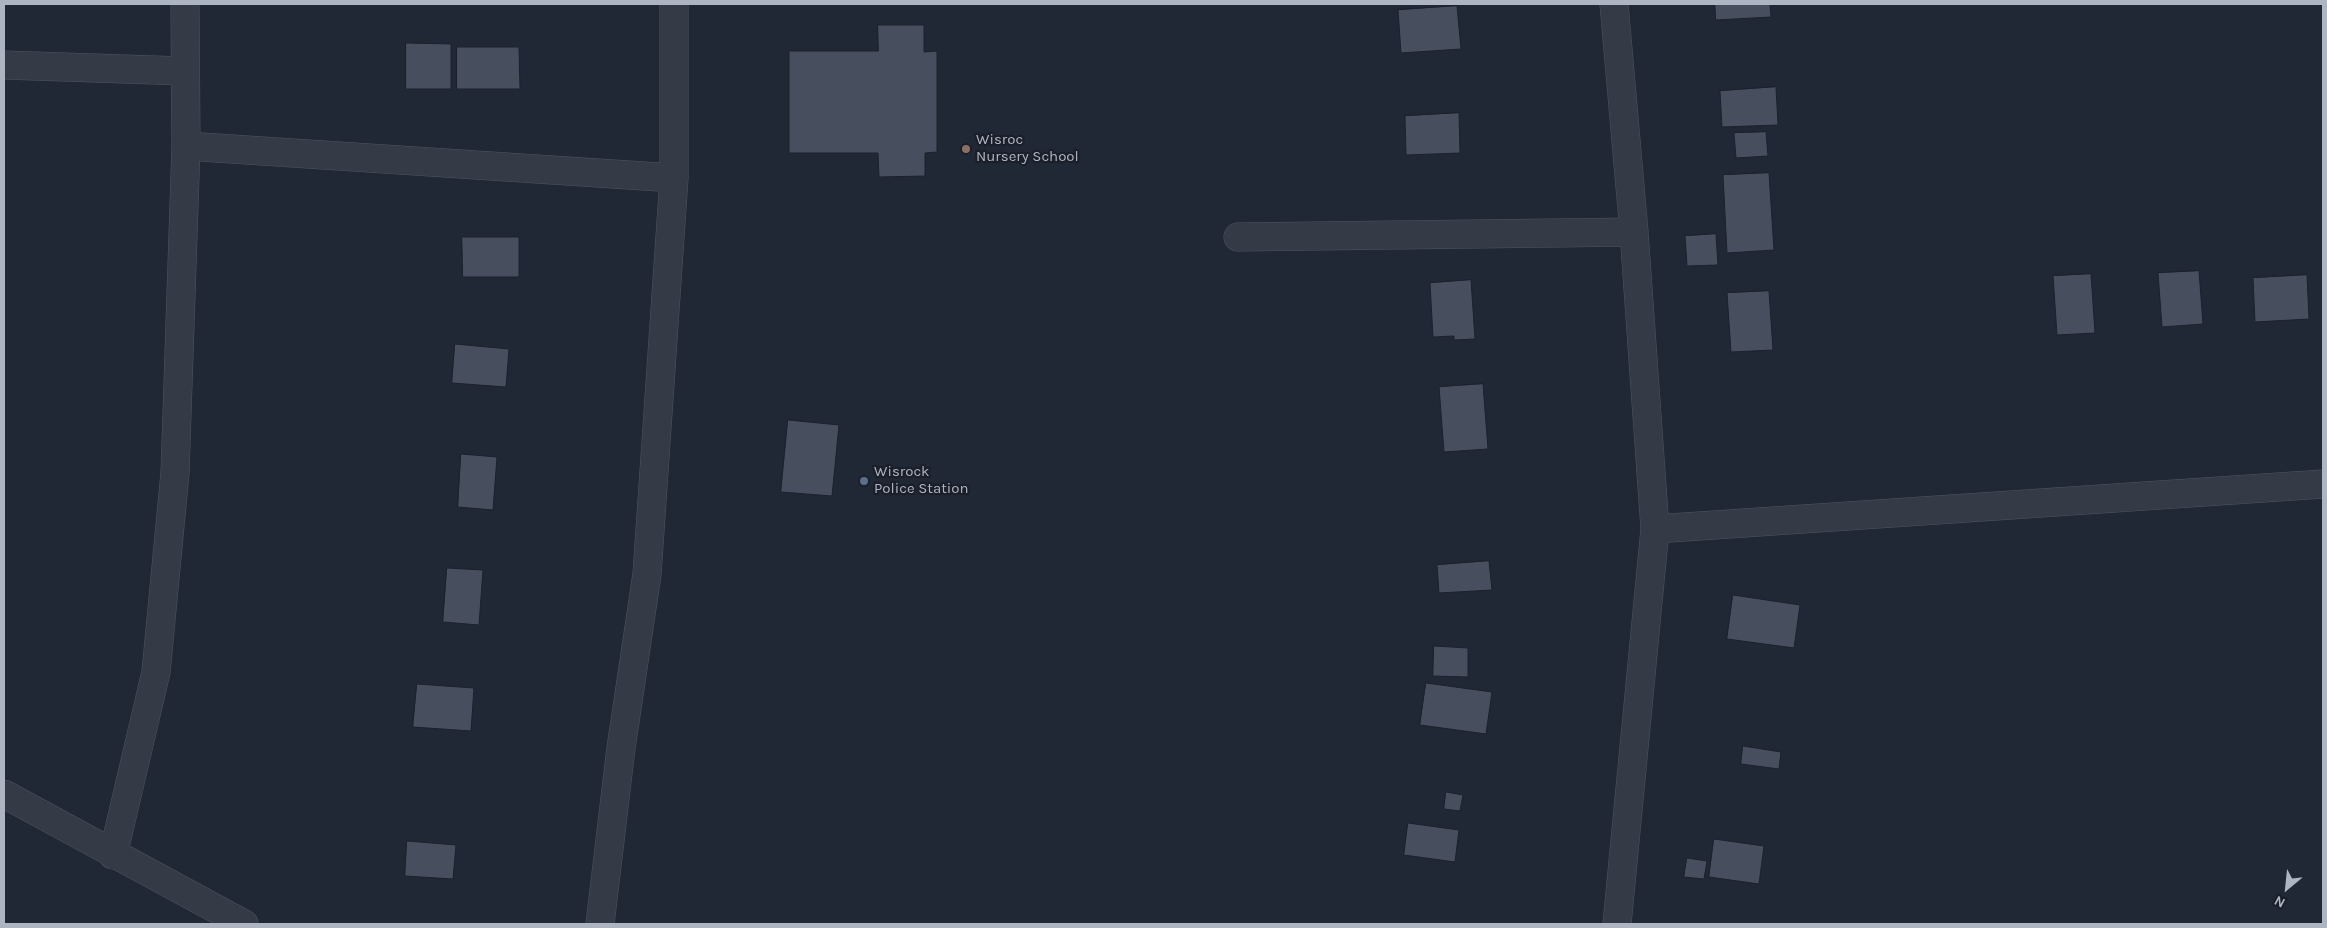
<!DOCTYPE html>
<style>
body{margin:0}
#map{position:relative;width:2327px;height:928px;overflow:hidden;background:#212835;font-family:Karla,sans-serif}
canvas{display:block}
.frame{position:absolute;inset:0;border:5px solid #aeb5c2;pointer-events:none}
.north{position:absolute;left:2262px;top:863px;width:50px;height:50px;-webkit-text-stroke:4px #1a1f2a;paint-order:stroke;rotate:208deg;font-size:14px;font-weight:700;line-height:20px;text-align:center;color:#aeb5c2}
.north::after{content:'';display:block;margin:auto;width:18px;height:22px;background:#aeb5c2;clip-path:polygon(50% 0,100% 100%,50% 72%,0 100%)}
</style>
<div id="map">
<canvas width="2327" height="928"></canvas>
<div class="frame"></div>
<div class="north">N</div>
</div>
<script>
const ctx = document.querySelector('canvas').getContext('2d');
ctx.lineJoin = 'round';
function fillPath(path, color) { ctx.fillStyle = color; ctx.fill(path, 'evenodd'); }
function trace(path, color, width, dash) { ctx.strokeStyle = color; ctx.lineWidth = width; ctx.lineCap = dash ? 'butt' : 'round'; ctx.setLineDash(dash || []); ctx.stroke(path); }
function label(font, color, halo, rows, align = 'center') {
  ctx.font = font + ' Karla,sans-serif'; ctx.lineWidth = 4.5; ctx.setLineDash([]); ctx.textBaseline = 'middle'; ctx.strokeStyle = halo; ctx.fillStyle = color; for (const [text, x, y, turn = 0] of rows) {
    ctx.save(); ctx.translate(x, y); ctx.rotate((+turn || 0) * Math.PI / 180); ctx.textAlign = isNaN(turn) ? turn : align; if (halo) ctx.strokeText(text, 0, 0); ctx.fillText(text, 0, 0); ctx.restore();
  }
}
const building = new Path2D(`
 M1715,4H1770L1771,17L1716,20Z
 M1457,6L1461,49L1401,53L1398,10Z
 M878,25H924V52L937,51V152L925,153V176L879,177L878,153H789V51H878Z
 M406,43L451,44V89H406Z
 M457,47H519L520,89H457Z
 M1776,87L1778,125L1722,127L1720,91Z
 M1459,113L1460,153L1406,155L1405,116Z
 M1766,132L1768,156L1736,158L1734,133Z
 M1769,173L1774,250L1727,253L1723,175Z
 M1716,234L1718,265L1687,266L1685,236Z
 M462,237H519V277H463Z
 M2199,271L2203,324L2162,327L2158,273Z
 M2091,274L2095,333L2057,335L2053,276Z
 M2307,275L2309,319L2255,322L2253,278Z
 M1471,280L1475,339L1454,340V336L1433,337L1430,283Z
 M1769,291L1773,350L1731,352L1727,293Z
 M455,344L509,349L506,387L452,383Z
 M1483,384L1488,449L1444,452L1439,387Z
 M788,420L839,425L832,496L781,492Z
 M461,454L497,457L493,510L458,507Z
 M1489,561L1492,590L1439,593L1437,565Z
 M447,568L483,570L479,625L443,622Z
 M1733,595L1800,605L1794,648L1727,639Z
 M1434,646L1468,648V677L1433,676Z
 M1426,683L1492,692L1486,734L1420,725Z
 M417,684L474,688L471,731L413,727Z
 M1743,746L1781,752L1779,769L1741,764Z
 M1446,792L1463,795L1460,811L1444,809Z
 M1408,823L1459,830L1455,862L1404,855Z
 M1714,839L1764,846L1759,884L1709,877Z
 M407,841L456,845L453,879L405,876Z
 M1687,858L1707,861L1704,879L1684,877Z`);
fillPath(building, '#474f5f');
trace(building, '#1c212c', 1);
const street = new Path2D(`
 M1614,4L1634,232L1655,529L1617,924
 M4,65L184,71
 M186,146L674,178
 M1238,237L1634,232
 M1655,529L2323,484
 M4,794L244,924
 M113,855L156,672L175,473L186,146L185,4
 M600,924L621,748L647,574L674,178V4`);
trace(street, '#4f5560', 29);
trace(street, '#343a46', 28);
for (const [x, y, r, color] of [
 [966,149,5,"#8d6e63"],
 [864,481,5,"#5c6f8a"]
]) { const dot = new Path2D(); dot.arc(x, y, r, 0, 2 * Math.PI); ctx.fillStyle = color; ctx.fill(dot); trace(dot, '#1a1f2a', 2); }
label('15px', '#aeb5c2', '#1a1f2a', [
 ["Wisroc",976,140],
 ["Nursery School",976,157],
 ["Wisrock",874,472],
 ["Police Station",874,489]
], 'left');
</script>
